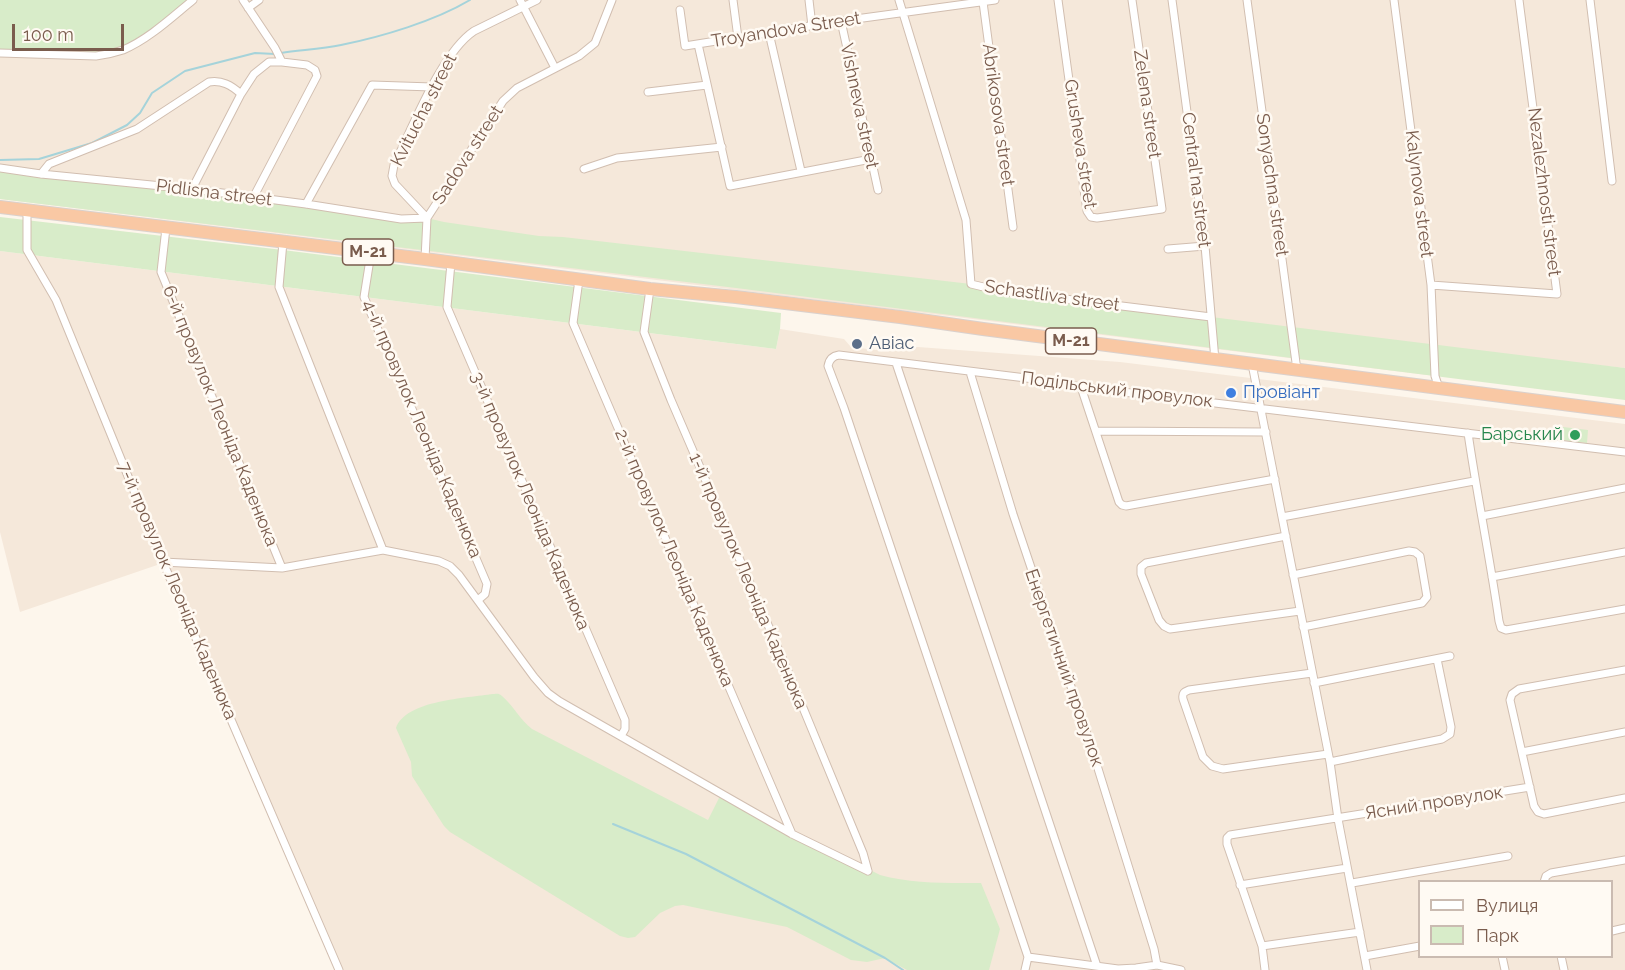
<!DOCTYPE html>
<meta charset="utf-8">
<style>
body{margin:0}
#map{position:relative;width:1625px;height:970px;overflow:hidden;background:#fdf6ec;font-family:Raleway,sans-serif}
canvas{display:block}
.legend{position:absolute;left:1418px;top:880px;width:195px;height:78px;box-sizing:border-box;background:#fffaf3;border:2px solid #cabbb1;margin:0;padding:8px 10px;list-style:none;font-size:18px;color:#7a5c4d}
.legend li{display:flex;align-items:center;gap:12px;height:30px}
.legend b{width:30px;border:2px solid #cabbb1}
.scale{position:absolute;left:12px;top:24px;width:112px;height:27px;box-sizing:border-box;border:3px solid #7a5c4d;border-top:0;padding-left:8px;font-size:18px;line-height:21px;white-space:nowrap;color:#7a5c4d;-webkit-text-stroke:4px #fffaf3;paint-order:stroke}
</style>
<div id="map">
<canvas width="1625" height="970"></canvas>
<ul class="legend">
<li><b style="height:8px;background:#fff"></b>Вулиця</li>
<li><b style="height:16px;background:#d8ecc9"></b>Парк</li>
</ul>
<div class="scale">100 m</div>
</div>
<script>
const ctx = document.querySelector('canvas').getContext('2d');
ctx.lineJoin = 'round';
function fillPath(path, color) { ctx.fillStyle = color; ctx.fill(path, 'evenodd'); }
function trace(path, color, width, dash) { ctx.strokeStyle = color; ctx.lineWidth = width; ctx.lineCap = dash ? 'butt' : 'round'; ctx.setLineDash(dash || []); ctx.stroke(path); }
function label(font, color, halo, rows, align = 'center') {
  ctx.font = font + ' Raleway,sans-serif'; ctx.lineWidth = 5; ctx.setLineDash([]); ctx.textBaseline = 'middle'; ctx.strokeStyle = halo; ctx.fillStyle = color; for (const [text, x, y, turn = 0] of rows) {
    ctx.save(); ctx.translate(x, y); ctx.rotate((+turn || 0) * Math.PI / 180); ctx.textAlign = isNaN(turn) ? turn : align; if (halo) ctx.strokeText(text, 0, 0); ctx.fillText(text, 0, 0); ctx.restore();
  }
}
fillPath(new Path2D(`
 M193,0H1625V368L1575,363L1435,376L0,199V53Z
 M0,251L776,349L780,329L844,339L851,347L876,350L891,345L1120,362L1625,424V970H339L163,563L20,612L0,532ZM1420,882H1612V956H1420Z`), '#f5e8da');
fillPath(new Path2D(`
 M0,0H193L152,32L110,54L0,53Z
 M0,168L192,189L401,219L427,218L444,222L539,236L563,237L971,284L1211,317L1625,368V400L736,288L0,199Z
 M0,217L283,250L781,313L780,329L776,349L0,251Z
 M1563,427L1588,430L1587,443L1562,440Z
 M493,694C498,694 498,693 502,696C513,705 520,720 532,729L708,820L721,794L880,875C912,884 948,883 981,883L1000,929L989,970H907L885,958L867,962L851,960L787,927L683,905L675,906L660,913L635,937L628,938L620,936L450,832L444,826L412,776L411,762L396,728C406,700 467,698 493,694Z`), '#d8ecc9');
trace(new Path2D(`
 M281,53C301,50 321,49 341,45C381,37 435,21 470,0
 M0,160L39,159L92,143L127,125L140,113L152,93L185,71L255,53L275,54
 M613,824L686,854L885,958L903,970`), '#a5d3da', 2);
const minor = new Path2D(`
 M243,0L275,48L282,62L307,65L315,70L317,76L253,198
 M520,0L555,68
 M733,0L738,38
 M809,0L812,26
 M899,0L966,220L971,284L1000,291L1211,317
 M1058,0L1087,211L1091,217L1097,218L1162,209L1132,0
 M1172,0L1205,246L1215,360
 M1247,0L1297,370
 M1394,0L1431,285L1435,376L1439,388
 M1590,0L1612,181
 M983,2L1013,227
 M248,8L259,0
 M680,10L685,46L841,21L995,0
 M841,21L878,190
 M769,33L801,171
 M698,44L730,186L871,159
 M0,53L96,56C105,55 114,53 123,50C149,39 172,17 193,0
 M648,92L707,85
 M241,94L254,74L269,62H282
 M0,168L41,174L192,189L306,204L401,219L427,218
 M584,169L617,158L722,147
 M41,174L49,164L137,129L209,82C222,80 231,85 241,94L192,189
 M306,204L372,85L432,87
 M27,210V250L56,300L163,562L339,970
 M427,218L395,184L392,176L394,165C412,129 441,53 474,31L537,0
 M166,228L161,272L282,568
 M283,242L279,287L383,550
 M1168,249L1205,246
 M371,253L364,297L487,584L485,594L478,600
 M425,259L427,218L503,101L517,88L579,56L595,43L612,0
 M451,263L447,307L625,720V729L621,736
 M579,280L573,323L792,834
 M1431,285L1557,294L1519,0
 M650,289L644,332L671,400L787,669L863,853L868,871
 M896,363L1097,966
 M1252,364L1330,762L1338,819L1367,970
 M970,372L1013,514L1091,746L1154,949L1157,965
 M1081,387L1119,502L1122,505L1126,506L1275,479
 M1096,431L1266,432
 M1468,433C1477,495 1490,558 1499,621L1501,628L1506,630L1625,609
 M1482,516L1625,488
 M1282,517L1474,481
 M1286,536L1146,563L1141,567V574L1159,620L1164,626L1170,629L1300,611
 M163,562L282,568L383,550L439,561L450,566L459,575L534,677L548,693L559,701L792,834L868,871
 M1293,575L1409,551L1415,552L1420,556L1427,597L1422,603L1303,627
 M1492,577L1625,552
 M1625,670L1519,689L1512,694L1510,700L1534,806L1538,812L1544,814L1625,798
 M1312,673L1189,690C1184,692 1182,693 1183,699L1203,757L1212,766L1223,769L1328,754
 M1314,683L1450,656
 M1522,752L1625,732
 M1330,762L1442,739L1450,734L1451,727L1437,659
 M1544,882L1546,876L1551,873L1625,860
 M1352,883L1508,856
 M1240,885L1347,868
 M1612,931L1625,928
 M1262,946L1360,932
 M1365,956L1420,946
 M1502,956L1505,970
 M1561,956L1564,970
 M1028,957L1118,969L1136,968L1157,965L1181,970
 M1025,970L1028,957L844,408L828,366C829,360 832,356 839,355L1034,379L1081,387L1625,452
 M1265,970L1262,946L1227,844V838L1230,835L1530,787`);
const trunk = new Path2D(`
 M0,207L425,259L650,289L736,297L900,317L983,329L1625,412`);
trace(minor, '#d1beb0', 9);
trace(trunk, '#dad1cd', 14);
trace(minor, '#fff', 7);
trace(trunk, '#f9c8a4', 12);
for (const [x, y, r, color] of [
 [857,344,6,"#5c6f8a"],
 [1231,393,6,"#3f7fe0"],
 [1575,435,6,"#2e9e5b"]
]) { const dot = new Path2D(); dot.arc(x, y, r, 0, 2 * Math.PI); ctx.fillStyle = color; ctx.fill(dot); trace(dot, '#fffaf3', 2); }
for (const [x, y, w] of [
 [368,252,51],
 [1071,341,51]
]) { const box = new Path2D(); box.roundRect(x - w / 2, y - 13, w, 26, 4.5); ctx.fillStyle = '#fffaf3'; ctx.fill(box); trace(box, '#7a5c4d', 1.5); }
label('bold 16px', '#7a5c4d', null, [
 ["М-21",368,252],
 ["М-21",1071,341]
]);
label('18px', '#7a5c4d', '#fffaf3', [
 ["Troyandova Street",786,30,-9],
 ["Zelena street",1147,104,82],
 ["Vishneva street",859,106,78],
 ["Kvitucha street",424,110,-63],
 ["Abrikosova street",998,115,82],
 ["Grusheva street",1080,144,81],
 ["Sadova street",468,155,-57],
 ["Central'na street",1196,180,83],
 ["Sonyachna street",1272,185,82],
 ["Nezalezhnosti street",1544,192,83],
 ["Pidlisna street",214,193,7],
 ["Kalynova street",1419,194,83],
 ["Schastliva street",1052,296,8],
 ["Подільський провулок",1117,390,7],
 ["6-й провулок Леоніда Каденюка",220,416,68],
 ["4-й провулок Леоніда Каденюка",422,429,67],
 ["3-й провулок Леоніда Каденюка",530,501,67],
 ["2-й провулок Леоніда Каденюка",674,558,67],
 ["1-й провулок Леоніда Каденюка",748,581,67],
 ["7-й провулок Леоніда Каденюка",177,591,67],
 ["Енергетичний провулок",1064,668,71],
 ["Ясний провулок",1434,803,-9]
]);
label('18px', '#4e5e75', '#fffaf3', [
 ["Авіас",869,344]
], 'left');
label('18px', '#366cbe', '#fffaf3', [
 ["Провіант",1243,393]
], 'left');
label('18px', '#27864d', '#fffaf3', [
 ["Барський",1563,435]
], 'right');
</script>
